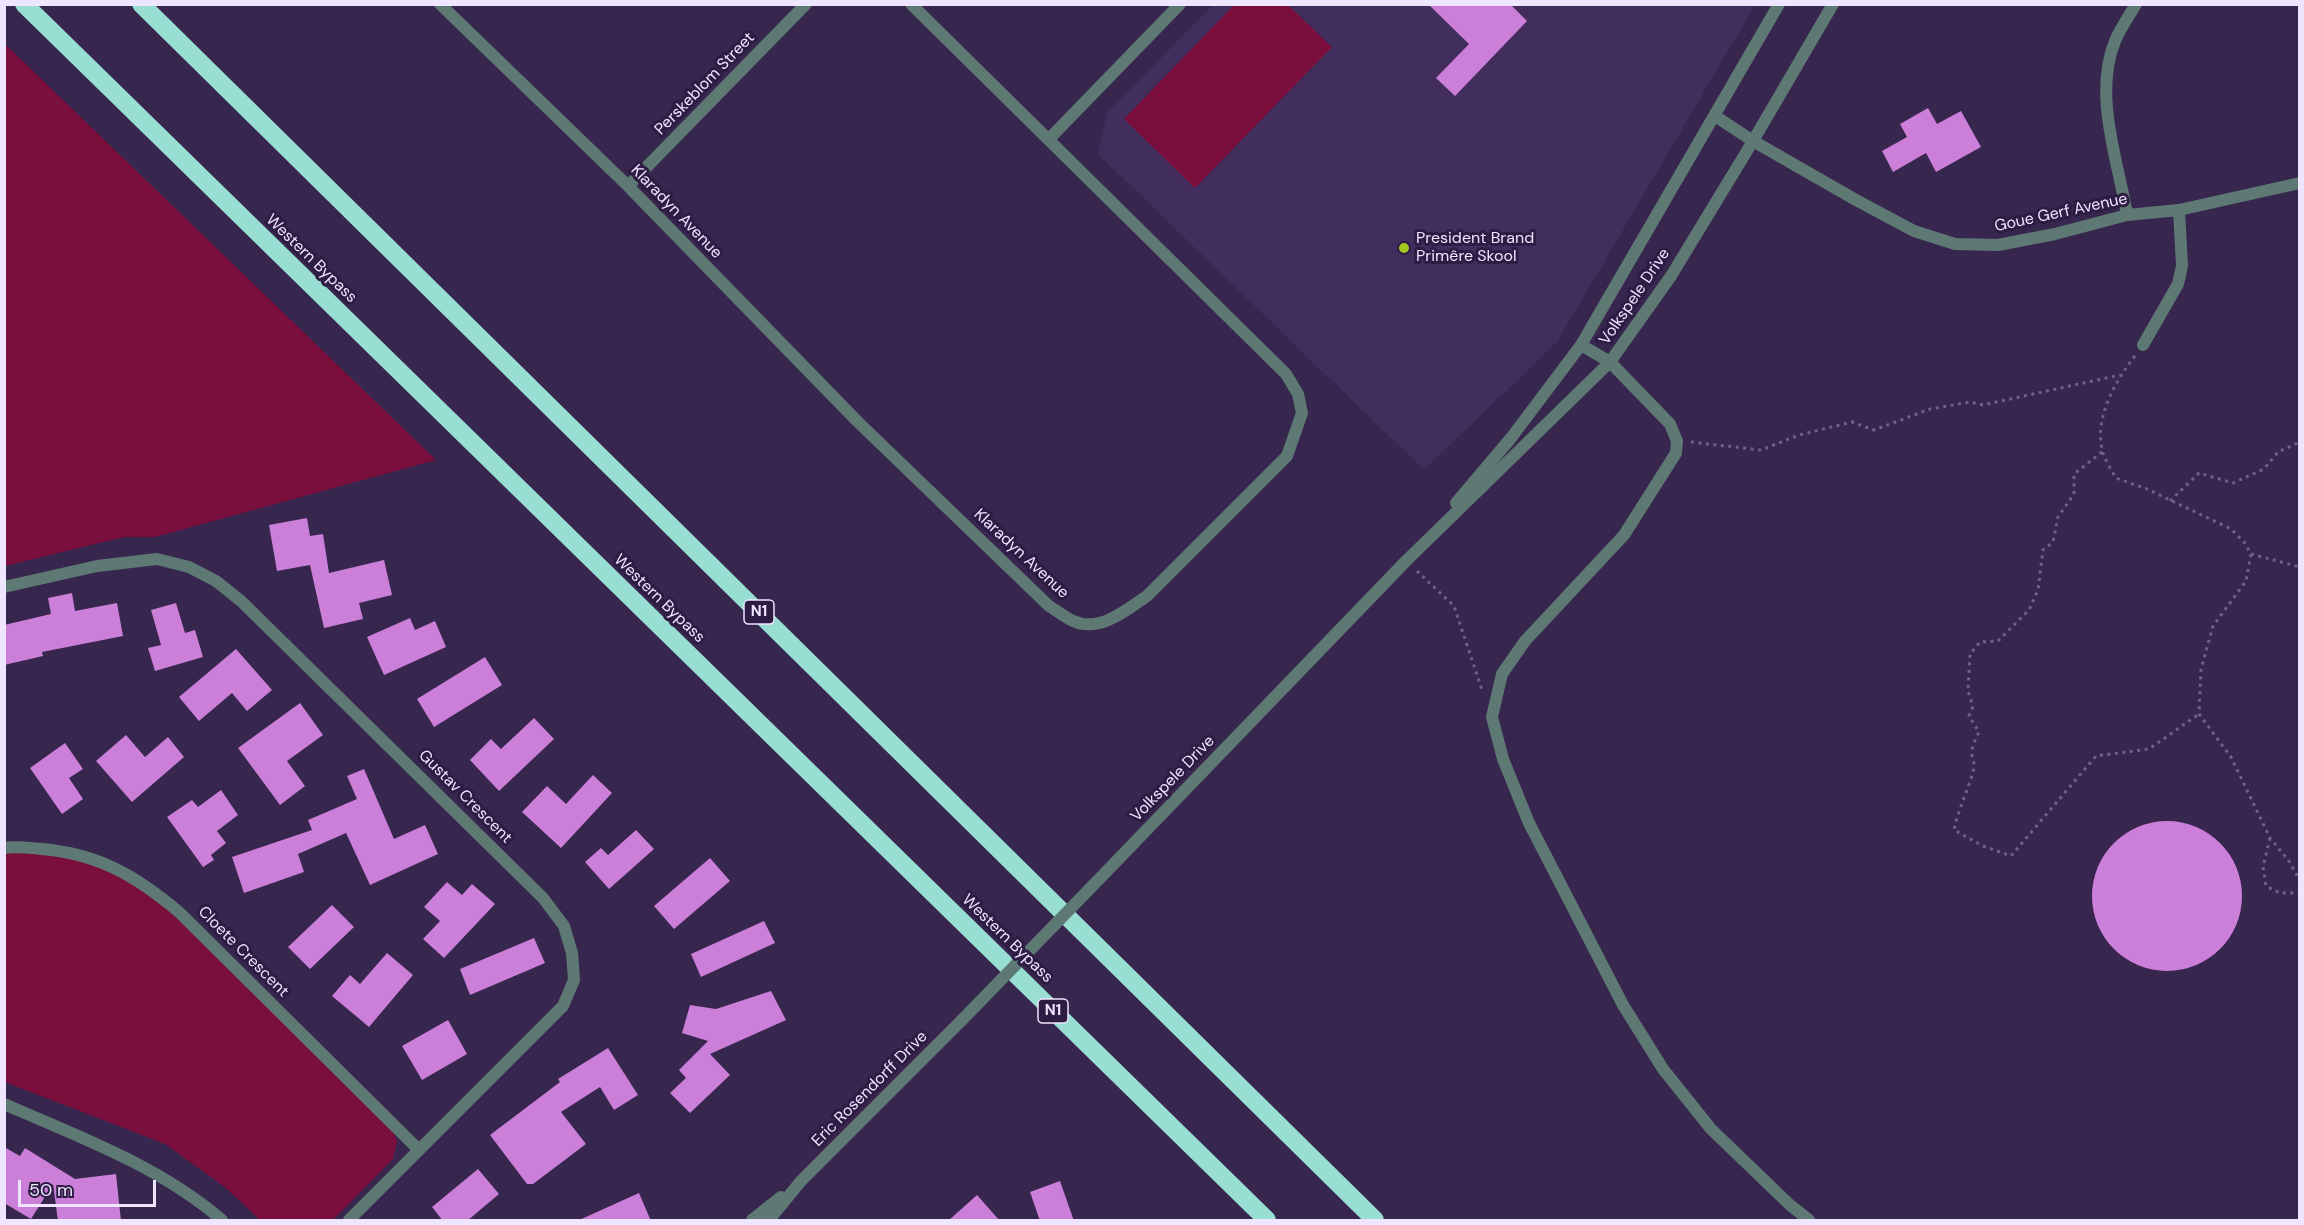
<!DOCTYPE html>
<meta charset="utf-8">
<style>
body{margin:0}
#map{position:relative;width:2304px;height:1225px;overflow:hidden;background:#37264e;font-family:"DM Sans",sans-serif}
canvas{display:block}
.frame{position:absolute;inset:0;border:6px solid #eee5ff;pointer-events:none}
.scale{position:absolute;left:18px;top:1180px;width:138px;height:27px;box-sizing:border-box;border:3px solid #eee5ff;border-top:0;padding-left:8px;font-size:18px;line-height:21px;white-space:nowrap;color:#eee5ff;-webkit-text-stroke:4px #2d1c43;paint-order:stroke}
</style>
<div id="map">
<canvas width="2304" height="1225"></canvas>
<div class="frame"></div>
<div class="scale">50 m</div>
</div>
<script>
const ctx = document.querySelector('canvas').getContext('2d');
ctx.lineJoin = 'round';
function fillPath(path, color) { ctx.fillStyle = color; ctx.fill(path, 'evenodd'); }
function trace(path, color, width, dash) { ctx.strokeStyle = color; ctx.lineWidth = width; ctx.lineCap = dash ? 'butt' : 'round'; ctx.setLineDash(dash || []); ctx.stroke(path); }
function label(font, color, halo, rows, align = 'center') {
  ctx.font = font + ' "DM Sans",sans-serif'; ctx.lineWidth = 6; ctx.setLineDash([]); ctx.textBaseline = 'middle'; ctx.strokeStyle = halo; ctx.fillStyle = color; for (const [text, x, y, turn = 0] of rows) {
    ctx.save(); ctx.translate(x, y); ctx.rotate((+turn || 0) * Math.PI / 180); ctx.textAlign = isNaN(turn) ? turn : align; if (halo) ctx.strokeText(text, 0, 0); ctx.fillText(text, 0, 0); ctx.restore();
  }
}
fillPath(new Path2D(`
 M1213,5H1755L1557,342L1424,470L1098,154L1107,113Z`), '#422e5d');
fillPath(new Path2D(`
 M1235,4L1288,5L1332,47L1195,188L1124,119Z
 M4,44H5L436,460L155,537H124L5,566Z
 M5,852L61,854L107,866L157,899L389,1122L397,1141L393,1159L333,1220H260L226,1188L165,1144L5,1082Z`), '#7a0f3d');
fillPath(new Path2D(`
 M1428,4H1510L1527,21L1455,96L1436,78L1469,44Z
 M1928,108L1937,124L1961,111L1981,147L1936,172L1926,153L1893,172L1882,151L1907,137L1900,124Z
 M307,518L310,536L323,534L329,573L384,560L392,595L359,603L363,619L324,628L310,565L277,571L269,525Z
 M72,593L75,611L117,603L123,636L42,652L43,656L4,665V625L51,614L48,598Z
 M176,603L185,633L195,630L203,657L155,671L148,648L161,645L151,610Z
 M410,618L415,630L435,621L446,647L384,675L367,637Z
 M236,649L272,690L247,711L232,693L199,721L179,697Z
 M485,657L502,685L434,727L417,699Z
 M300,703L323,735L287,761L305,786L280,805L238,748Z
 M534,718L554,739L499,791L470,760L491,739L501,749Z
 M126,735L145,757L168,737L184,757L132,802L96,761Z
 M65,743L83,769L69,778L83,799L62,814L30,768Z
 M364,769L394,839L425,825L438,854L370,885L346,833L298,854L304,872L244,893L232,857L312,830L308,820L357,799L347,776Z
 M593,775L612,793L561,848L522,812L547,786L566,804Z
 M221,790L238,815L217,831L226,843L211,855L214,860L203,867L167,817L192,800L198,807Z
 M2092 896a75 75 0 1 1 150 0a75 75 0 1 1-150 0Z
 M636,830L654,849L609,889L585,862L601,848L608,855Z
 M710,858L730,881L674,929L654,906Z
 M447,882L462,895L472,884L495,904L444,958L423,939L440,921L424,907Z
 M332,905L354,927L310,969L288,947Z
 M764,921L775,943L701,977L691,954Z
 M534,938L545,963L470,995L460,969Z
 M387,953L413,975L369,1027L332,996L350,975L360,984Z
 M771,991L786,1020L710,1054L730,1075L690,1113L670,1093L686,1078L679,1070L708,1041L682,1033L690,1005L716,1009Z
 M448,1020L467,1054L422,1080L402,1046Z
 M608,1048L638,1095L614,1110L600,1087L561,1112L586,1144L533,1184H527L490,1135L560,1082L558,1079Z
 M4,1147L20,1156L25,1148L75,1179L116,1174L121,1221H58L53,1184L31,1219L4,1203Z
 M478,1169L499,1194L467,1221H443L432,1207Z
 M1060,1181L1074,1221H1040L1030,1192Z
 M639,1193L651,1221H577Z
 M977,1195L1000,1221H948Z`), '#cc7fd8');
trace(new Path2D(`
 M2135,356C2115,381 2093,420 2103,453C2106,461 2111,470 2116,478L2147,489L2231,529L2244,542L2251,554L2246,581L2213,626L2201,669L2199,714L2231,757L2270,838L2289,861L2300,881
 M1691,442L1761,450L1799,435L1852,422L1874,430L1930,409L1970,402L1983,405L2120,375
 M2102,452L2074,474V494L2058,517L2053,542L2043,550L2038,590L2029,610L1998,641L1980,642L1970,654L1968,691L1973,706L1969,716L1979,732C1976,738 1971,748 1972,754C1972,760 1975,763 1974,768C1969,788 1958,810 1954,830L1983,846L2011,856L2096,756L2149,749L2199,714
 M2170,501L2199,473L2233,483L2264,469L2278,452L2300,442
 M2251,554L2300,567
 M1417,571L1454,606L1482,690
 M2270,838L2263,867L2266,886L2280,893H2300`), '#706185', 3, [3, 4.5]);
trace(new Path2D(`
 M440,4L628,186L858,422L1049,606C1057,611 1065,617 1073,621C1100,633 1126,610 1147,596L1287,456L1302,413L1298,394L1286,374L911,4
 M1715,116L1753,141L1856,200L1914,231L1955,244L1998,245L2055,234L2127,215L2179,210L2300,183
 M1049,139L1180,4
 M628,186L806,4
 M2127,215C2118,160 2093,96 2115,41C2120,29 2129,16 2136,4
 M1581,345L1610,362L1670,424L1677,441L1676,453L1624,535L1525,641L1502,674L1492,717L1503,759L1529,823L1623,1005L1663,1069L1711,1129L1790,1205L1809,1220
 M2143,345L2178,284L2182,266L2179,210
 M4,587L97,566L157,559L189,567L216,581L241,601L543,898L564,926L572,953L574,980L563,1006L349,1220
 M4,848C17,846 30,848 42,849C99,854 136,876 179,912L419,1150
 M4,1104C80,1137 159,1166 222,1220`), '#5e7974', 12);
trace(new Path2D(`
 M1456,503L1511,438L1581,345L1779,4
 M1106,872L1406,561L1610,362L1671,276L1753,141L1833,4
 M752,1220L781,1197
 M769,1220L801,1181L962,1020`), '#5e7974', 12);
trace(new Path2D(`
 M24,4L1267,1220
 M141,4L1375,1220`), '#98ded2', 18);
trace(new Path2D(`
 M962,1020L1106,872`), '#5e7974', 12);
for (const [x, y, r, color] of [
 [1404,248,6,"#a5c823"]
]) { const dot = new Path2D(); dot.arc(x, y, r, 0, 2 * Math.PI); ctx.fillStyle = color; ctx.fill(dot); trace(dot, '#2d1c43', 2); }
for (const [x, y, w] of [
 [759,612,30],
 [1053,1011,30]
]) { const box = new Path2D(); box.roundRect(x - w / 2, y - 12, w, 24, 4.5); ctx.fillStyle = '#2d1c43'; ctx.fill(box); trace(box, '#eee5ff', 1.5); }
label('bold 15px', '#eee5ff', null, [
 ["N1",759,612],
 ["N1",1053,1011]
]);
label('16px', '#eee5ff', '#2d1c43', [
 ["Perskeblom Street",705,84,-46],
 ["Klaradyn Avenue",676,212,46],
 ["Goue Gerf Avenue",2061,213,-12],
 ["Western Bypass",311,259,44],
 ["Volkspele Drive",1635,297,-56],
 ["Klaradyn Avenue",1021,554,43],
 ["Western Bypass",659,599,44],
 ["Volkspele Drive",1173,779,-46],
 ["Gustav Crescent",465,797,45],
 ["Western Bypass",1007,939,44],
 ["Cloete Crescent",243,952,45],
 ["Eric Rosendorff Drive",870,1089,-45]
]);
label('16px', '#eee5ff', '#2d1c43', [
 ["President Brand",1416,239],
 ["Primêre Skool",1416,257]
], 'left');
</script>
